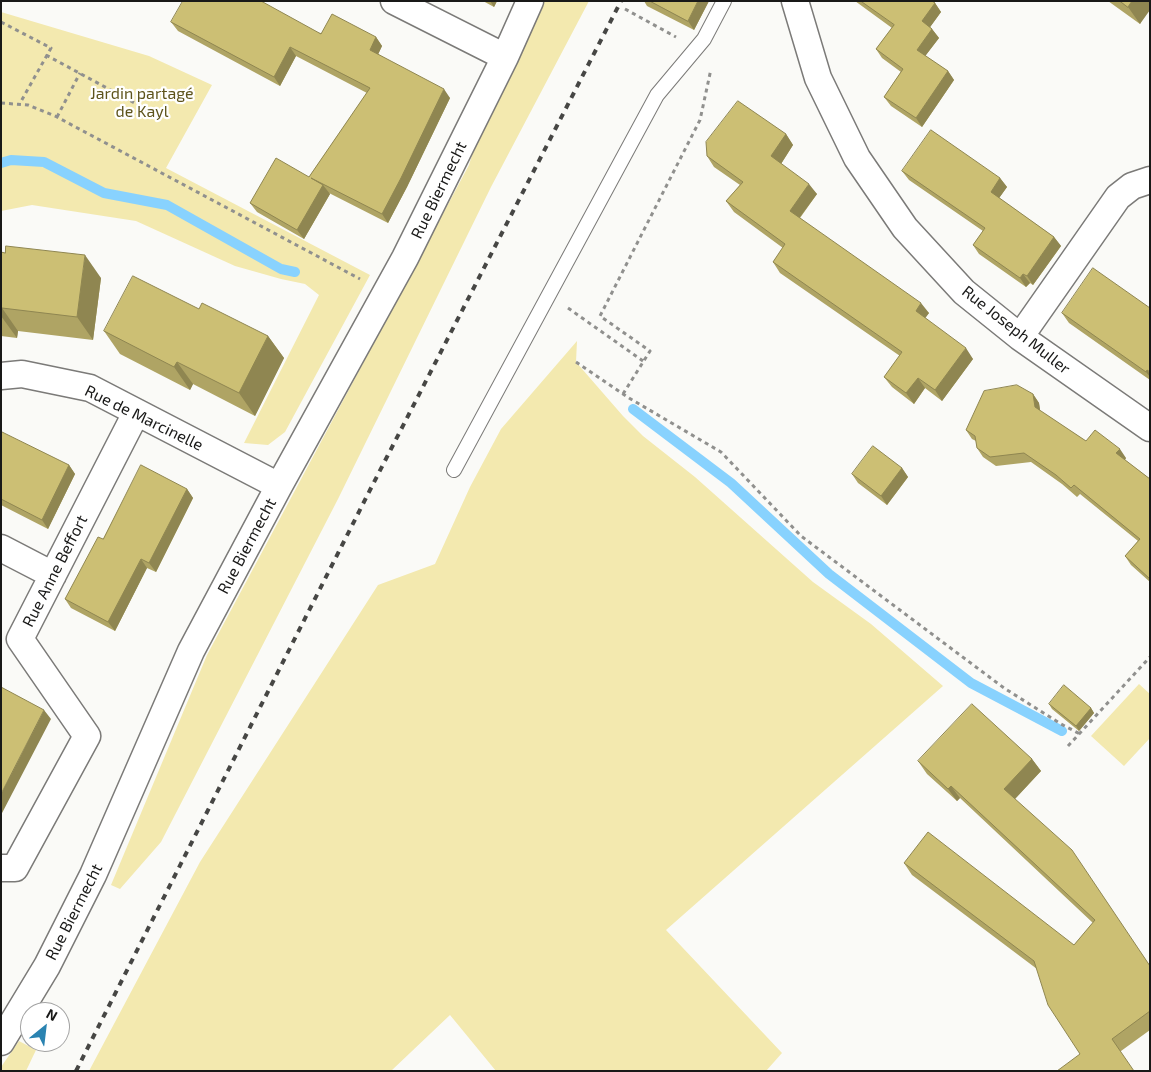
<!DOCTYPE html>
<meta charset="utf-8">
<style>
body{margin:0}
#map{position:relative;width:1151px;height:1072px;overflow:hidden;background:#fafaf7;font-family:"Exo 2",sans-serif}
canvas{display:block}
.frame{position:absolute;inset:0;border:2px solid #191918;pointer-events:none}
.north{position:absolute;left:20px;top:1002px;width:50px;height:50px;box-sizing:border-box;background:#fff;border:1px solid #a3a3a3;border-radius:50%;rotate:29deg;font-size:14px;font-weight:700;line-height:20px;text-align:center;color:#191918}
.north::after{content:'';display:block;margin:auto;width:18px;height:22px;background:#2a83b1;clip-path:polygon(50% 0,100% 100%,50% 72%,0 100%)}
</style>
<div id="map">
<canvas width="1151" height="1072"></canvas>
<div class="frame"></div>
<div class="north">N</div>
</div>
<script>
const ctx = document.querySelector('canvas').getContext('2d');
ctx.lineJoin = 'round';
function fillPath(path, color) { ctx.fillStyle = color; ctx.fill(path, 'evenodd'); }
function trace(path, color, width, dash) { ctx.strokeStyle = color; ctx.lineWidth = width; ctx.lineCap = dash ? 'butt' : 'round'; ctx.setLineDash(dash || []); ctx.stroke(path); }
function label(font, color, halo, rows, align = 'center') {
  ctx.font = font + ' "Exo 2",sans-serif'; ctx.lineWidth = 4.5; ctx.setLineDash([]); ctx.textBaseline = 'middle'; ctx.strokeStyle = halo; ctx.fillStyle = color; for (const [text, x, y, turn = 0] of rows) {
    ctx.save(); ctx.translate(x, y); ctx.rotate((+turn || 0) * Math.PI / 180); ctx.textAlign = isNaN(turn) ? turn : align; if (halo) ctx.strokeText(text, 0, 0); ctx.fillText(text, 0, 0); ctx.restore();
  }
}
fillPath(new Path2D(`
 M544,1H589L491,187L338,499L161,842L120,889L111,885L207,655L469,165L480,129Z
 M1,12L149,56L212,85L166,168L370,275L285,432L268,445L244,443L319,295L305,284L281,279L235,266L136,221L32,205L1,211Z
 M577,341L576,362L623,416L643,436L695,477L813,582L871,624L943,686L666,930L782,1053L766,1071H496L450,1015L391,1071H89L200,862L378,585L435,564L470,487L501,429Z
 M1139,684L1150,694V738L1124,766L1091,736Z
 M19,1041L36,1050L26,1071H1V1067Z`), '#f3e9af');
trace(new Path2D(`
 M1,163L11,160L44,162L104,193L167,205L281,269L295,272
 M633,409L731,483L829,574L971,683L1062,731`), '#88d2fe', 10);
const service = new Path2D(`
 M454,470L657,95L704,39L724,1`);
const minor = new Path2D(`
 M394,1L505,57
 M795,1L818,78L857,158L905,228L964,292L1020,337L1150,428
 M1020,337L1118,197L1132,186L1150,180
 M1,376L22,374L90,388L279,486
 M1,548L53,575
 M1,868H15L87,736L20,639L136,413
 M1,1042L47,966L93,875L191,651L279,486L405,258L505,57L530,1`);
trace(service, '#7b7a78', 16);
trace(minor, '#7b7a78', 29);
trace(new Path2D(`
 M625,9L676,37
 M1,22L51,48L19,105
 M46,55L153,113
 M1,103L28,105L55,116L360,279
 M57,117L80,73
 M568,308L643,361
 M576,362L629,398L721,452L801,536L1004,688L1061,724L1080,734
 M623,394L650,351L600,316L700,120L711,69
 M1068,746L1150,657`), '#90908e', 3, [4, 4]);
trace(service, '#fff', 14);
trace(minor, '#fff', 26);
trace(new Path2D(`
 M76,1071L370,490L621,1`), '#464644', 4, [6, 6]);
fillPath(new Path2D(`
 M483,1H497L494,7Z
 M644,1H709L694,30L647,6Z
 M855,1H932L935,3L941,12L930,27L932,29L939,38L925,56L948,71L954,80L922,127L891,106L884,97L901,72L882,58L876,49L892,28Z
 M1108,1H1150L1140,24Z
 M171,22L376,37L382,46L378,54L450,98L407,187L388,223L329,193L330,194L304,239L257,212L250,203L309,177L367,93L296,56L280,86L178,31Z
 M786,134L793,145L781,164L817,194L800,218L929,313L925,318L973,359L942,401L925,388L914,404L892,387L884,377L900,356L780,273L773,262L783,248L734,212L726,201L740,185L714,167L707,156Z
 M902,171L1000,178L1007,187L999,198L1054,237L1061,246L1033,285L1030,283L1026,287L979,254L973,245L983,231L909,180Z
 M1,252L101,278L93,340L18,331L17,338L1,336Z
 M1150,308V380L1069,323L1062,313Z
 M199,309L268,336L284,358L255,416L193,384L190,390L120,354L104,331Z
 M1033,394L1039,403L1040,411L1086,441L1126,458L1125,460L1150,479V582L1131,565L1125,556L1138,541L1080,494L1077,497L1062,484L1031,462L996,466L983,457L977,448L976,441L972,439L966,430Z
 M1,435L69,465L75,474L48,529L1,505Z
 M902,468L908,477L887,505L858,483L852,474Z
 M187,489L193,498L156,572L147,568L115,631L71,608L65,599L103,539Z
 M1049,704L1091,708L1094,713L1079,731L1052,709Z
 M1032,759L1041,771L1015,799L1150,966V1030L1121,1051L1080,1054L1037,969L912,875L904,863L1074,945L1093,923L960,798L957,801L927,774L918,761Z`), '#afa464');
fillPath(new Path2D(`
 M490,1H497L494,7Z
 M698,1H709L694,30L688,21Z
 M1132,1H1150V10L1140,24L1128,7Z
 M935,3L941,12L928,30L922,21Z
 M932,29L939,38L923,59L917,50Z
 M376,37L382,46L376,59L370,50Z
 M290,47L296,56L280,86L274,77Z
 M948,71L954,80L922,127L916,118Z
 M444,89L450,98L407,187L388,223L382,214Z
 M786,134L793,145L779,167L771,156Z
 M1000,178L1007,187L997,201L991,192Z
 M809,184L817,194L797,221L790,211Z
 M323,185L330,194L304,239L297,230Z
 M1054,237L1061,246L1033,285L1027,276Z
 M85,255L101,278L93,340L77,317Z
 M1023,274L1030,283L1026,287L1020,278Z
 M921,303L929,313L923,321L916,311Z
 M2,308L18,331L17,338L1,316Z
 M268,336L284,358L255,416L239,393Z
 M966,348L973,359L942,401L935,390Z
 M177,362L193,384L190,390L174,367Z
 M1147,370L1150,374V377L1146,372Z
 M918,378L925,388L914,404L906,393Z
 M1033,394L1039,403L1041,416L1035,407Z
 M1120,449L1126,458L1123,462L1116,453Z
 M69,465L75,474L48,529L42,520Z
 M902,468L908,477L887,505L881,496Z
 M187,489L193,498L156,572L149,563Z
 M141,559L147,568L115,631L108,622Z
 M1091,708L1094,713L1079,731L1076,726Z
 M44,710L51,719L1,815V794Z
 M1032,759L1041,771L1013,801L1004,789Z
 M951,786L960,798L957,801L948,789Z`), '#8f8651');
const building = new Path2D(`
 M183,1H261L321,34L332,14L376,37L370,50L444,89L401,178L382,214L311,178L323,185L297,230L250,203L276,158L309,177L370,88L290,47L274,77L171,22Z
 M650,1H698L688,21Z
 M861,1H932L935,3L922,21L932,29L917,50L948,71L916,118L884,97L903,69L876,49L894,25Z
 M1120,1H1132L1128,7Z
 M738,101L786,134L771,156L809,184L790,211L921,303L916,311L966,348L935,390L918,378L906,393L884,377L902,352L773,262L785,244L726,201L743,182L707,156L706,142Z
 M931,130L1000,178L991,192L1054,237L1027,276L1023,274L1020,278L973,245L985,228L902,171Z
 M6,246L85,255L77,317L2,308L1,313V252L5,253Z
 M1093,268L1150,308V372L1147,370L1146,372L1062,313Z
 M133,276L199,309L202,303L268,336L239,393L177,362L174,367L104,331Z
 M1017,385L1033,394L1035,407L1086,441L1095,430L1120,449L1116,453L1150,479V579L1125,556L1140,539L1074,485L1071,488L1056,475L1024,453L990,457L977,448L975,436L966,430L984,391Z
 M2,432L69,465L42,520L1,499V435Z
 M873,446L902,468L881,496L852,474Z
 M141,465L187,489L149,563L141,559L108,622L65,599L98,537L103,539Z
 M1064,685L1091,708L1076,726L1049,704Z
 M1,687L44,710L1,794Z
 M972,704L1032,759L1004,789L1072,850L1150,966V1011L1112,1039L1134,1071H1057L1080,1054L1048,1005L1034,961L904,863L928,832L1074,945L1095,920L951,786L948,789L918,761Z`);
fillPath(building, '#ccbf74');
trace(building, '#8f8651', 1);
label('16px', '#5e541c', '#fff', [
 ["Jardin partagé",142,94],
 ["de Kayl",142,112]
]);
label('16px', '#191918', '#fff', [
 ["Rue Biermecht",439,190,-64],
 ["Rue Joseph Muller",1016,330,38],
 ["Rue de Marcinelle",144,418,26],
 ["Rue Biermecht",247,546,-62],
 ["Rue Anne Beffort",55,571,-63],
 ["Rue Biermecht",74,912,-63]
]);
</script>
